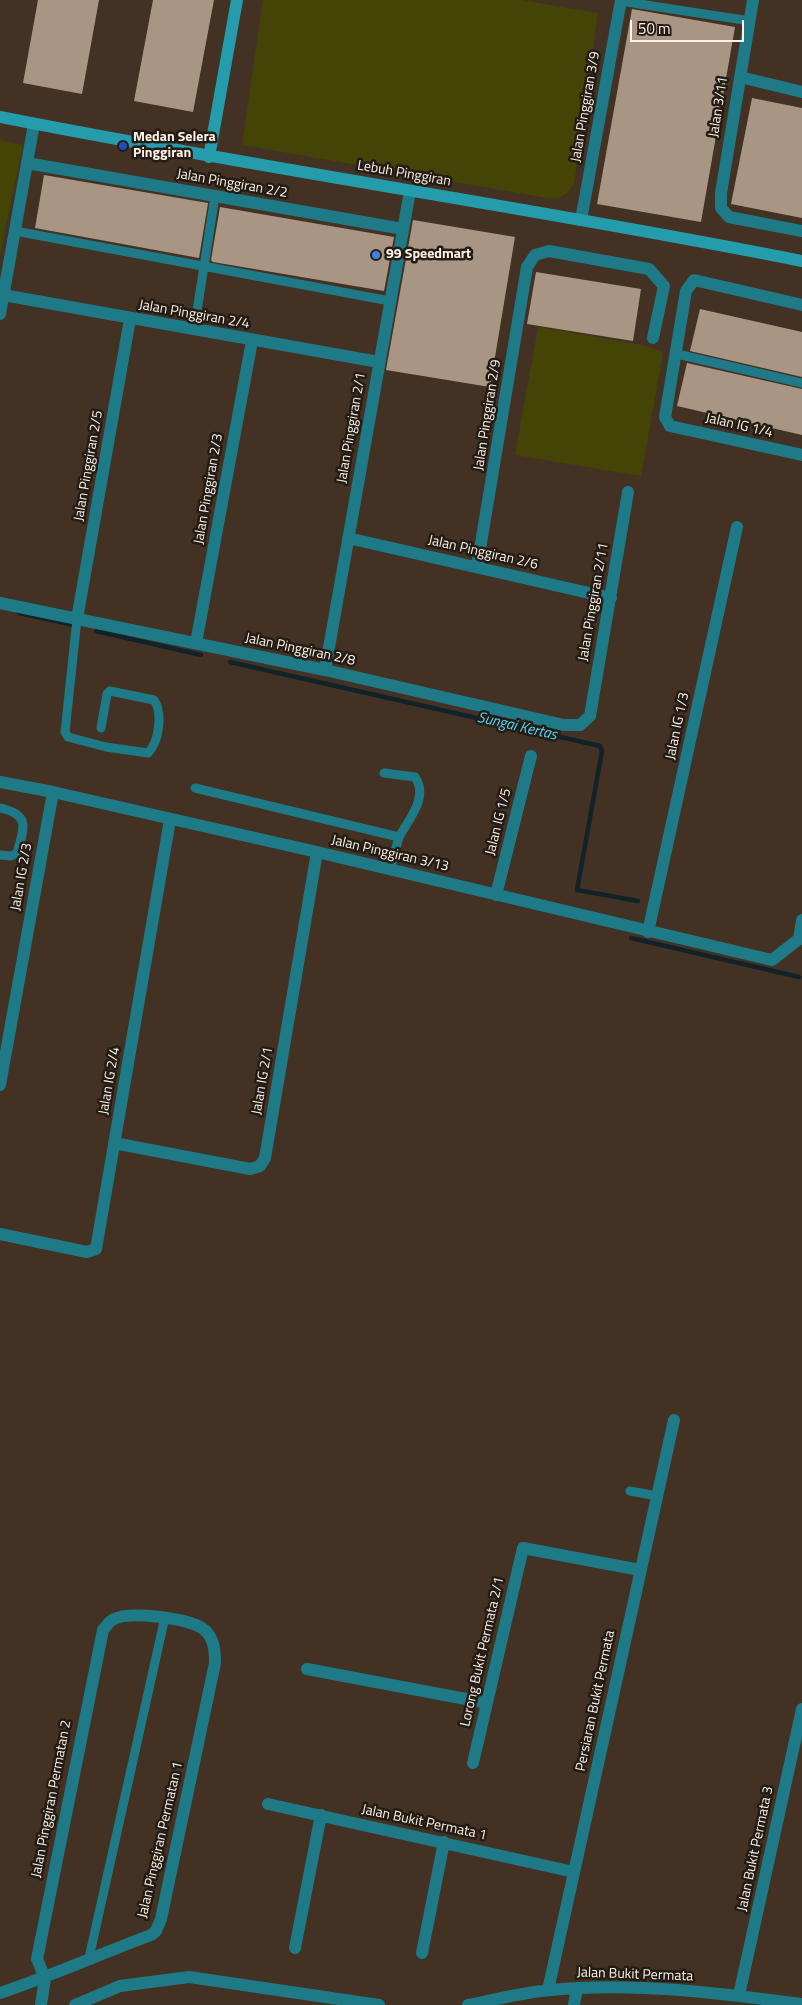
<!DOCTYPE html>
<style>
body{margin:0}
#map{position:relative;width:802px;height:2005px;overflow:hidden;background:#433223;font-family:"Titillium Web",sans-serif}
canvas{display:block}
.scale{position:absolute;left:630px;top:20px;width:114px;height:22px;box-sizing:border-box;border:2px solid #fdf2e8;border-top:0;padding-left:6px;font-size:15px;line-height:18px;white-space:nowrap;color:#fdf2e8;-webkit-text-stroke:4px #231c15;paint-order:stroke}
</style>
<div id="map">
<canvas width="802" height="2005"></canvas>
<div class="scale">50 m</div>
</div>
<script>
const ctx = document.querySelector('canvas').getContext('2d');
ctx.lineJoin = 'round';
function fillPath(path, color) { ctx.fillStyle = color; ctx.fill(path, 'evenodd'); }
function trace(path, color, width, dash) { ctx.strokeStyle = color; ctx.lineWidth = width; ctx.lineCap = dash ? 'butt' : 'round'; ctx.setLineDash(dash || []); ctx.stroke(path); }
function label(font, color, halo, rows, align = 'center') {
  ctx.font = font + ' "Titillium Web",sans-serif'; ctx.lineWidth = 5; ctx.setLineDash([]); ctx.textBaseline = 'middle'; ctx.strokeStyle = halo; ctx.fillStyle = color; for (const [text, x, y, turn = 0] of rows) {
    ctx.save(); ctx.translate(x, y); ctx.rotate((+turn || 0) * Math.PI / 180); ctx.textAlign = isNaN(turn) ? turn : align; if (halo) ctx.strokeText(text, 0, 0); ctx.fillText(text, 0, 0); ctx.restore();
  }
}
fillPath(new Path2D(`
 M263,0H521L598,13L574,184L567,193L558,199L547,198L242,145Z
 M0,140L23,145L0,255Z
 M538,327L648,346L663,353L641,476L515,455Z`), '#434405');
trace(new Path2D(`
 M19,613L74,625
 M96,631L201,655
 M230,662L600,746L602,751L577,890L638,901
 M631,938L799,977`), '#112328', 4.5);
fillPath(new Path2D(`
 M38,0H99L82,94L23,83Z
 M153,0H214L193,112L134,101Z
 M632,9L735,27L701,222L597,204Z
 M752,98L802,108V218L731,204Z
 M44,175L208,203L199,258L35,228Z
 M220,207L394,237L384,291L213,262L211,260Z
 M413,220L515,237L490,387L386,370Z
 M536,272L641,289L633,341L527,324Z
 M700,309L802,332V377L690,351Z
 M687,363L802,389V435L677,406Z`), '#a99583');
trace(new Path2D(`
 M620,1L750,21
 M15,231L390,301
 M194,330L215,196
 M677,354L802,383
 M77,619L65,732L68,737L106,747L148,753C159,742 163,713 154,700L110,691L107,694L101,728
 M195,788L399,837C409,819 429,797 415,777L384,773
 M0,808C31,815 24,828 17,853L11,856L0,855
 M390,870L399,837
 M630,1491L657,1496
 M89,1958L165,1617`), '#1e7a86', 9);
trace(new Path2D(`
 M753,0L721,193V208L729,217L802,231
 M740,77L802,92
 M27,163L403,229
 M581,220L621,0
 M3,295L379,362
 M802,305L694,280L686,291L665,417L670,426L802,455
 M0,314L34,124
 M348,538L611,598
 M477,567L527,267L535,255L549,251L649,269L664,286L653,338
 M0,603L325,670L564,725H580L590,716L628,492
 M77,619L130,319
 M196,643L252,341
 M325,670L410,191
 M0,782L53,792L317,852L772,960L799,939L802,920
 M496,895L531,756
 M648,932L737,527
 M0,1085L53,792
 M114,1143L250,1169L260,1166L265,1158L317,852
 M0,1234L87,1252L96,1249L170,820
 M307,1669L487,1703
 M473,1763L523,1548L640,1570
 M268,1804L574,1872
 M295,1948L321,1815
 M422,1953L444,1842
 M548,1990L674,1420
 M0,1993C51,1976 100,1954 151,1935L156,1931L161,1919L215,1663C215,1650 214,1636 202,1628C186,1618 130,1611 114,1619C109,1621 106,1627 103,1630L37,1959L45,1978L41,2005
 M739,1995L802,1709
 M75,2005L120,1986L189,1977L379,2005
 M468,2005C495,2000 523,1992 551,1990C635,1982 719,1993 802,2004
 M574,2005L577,1988`), '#1e7a86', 12);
trace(new Path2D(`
 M0,117C267,170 536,208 802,261
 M209,157L237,0`), '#259cac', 12);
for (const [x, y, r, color] of [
 [123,146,5,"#1a4fb4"],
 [376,255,5,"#3f7fe0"]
]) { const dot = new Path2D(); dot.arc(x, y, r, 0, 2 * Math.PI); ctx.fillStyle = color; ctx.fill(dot); trace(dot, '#231c15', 2); }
label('14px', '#fdf2e8', '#231c15', [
 ["Jalan Pinggiran 3/9",586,107,-80],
 ["Jalan 3/11",719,107,-81],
 ["Lebuh Pinggiran",404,174,10],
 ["Jalan Pinggiran 2/2",232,184,10],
 ["Jalan Pinggiran 2/4",194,315,10],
 ["Jalan Pinggiran 2/9",488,415,-81],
 ["Jalan IG 1/4",739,426,13],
 ["Jalan Pinggiran 2/1",352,428,-80],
 ["Jalan Pinggiran 2/5",89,466,-80],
 ["Jalan Pinggiran 2/3",209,489,-80],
 ["Jalan Pinggiran 2/6",483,553,13],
 ["Jalan Pinggiran 2/11",594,602,-80],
 ["Jalan Pinggiran 2/8",300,650,12],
 ["Jalan IG 1/3",678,726,-78],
 ["Jalan IG 1/5",499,822,-76],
 ["Jalan Pinggiran 3/13",390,854,13],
 ["Jalan IG 2/3",22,877,-80],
 ["Jalan IG 2/4",110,1081,-80],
 ["Jalan IG 2/1",263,1081,-80],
 ["Lorong Bukit Permata 2/1",483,1652,-77],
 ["Persiaran Bukit Permata",596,1701,-78],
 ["Jalan Pinggiran Permatan 2",52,1799,-79],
 ["Jalan Bukit Permata 1",424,1823,12],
 ["Jalan Pinggiran Permatan 1",161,1840,-77],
 ["Jalan Bukit Permata 3",756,1849,-78],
 ["Jalan Bukit Permata",635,1975,2]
]);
label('bold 14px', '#fdf2e8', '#231c15', [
 ["Medan Selera",133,138],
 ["Pinggiran",133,154],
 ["99 Speedmart",386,255]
], 'left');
label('italic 15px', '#4fd9fa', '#231c15', [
 ["Sungai Kertas",517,727,13]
]);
</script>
